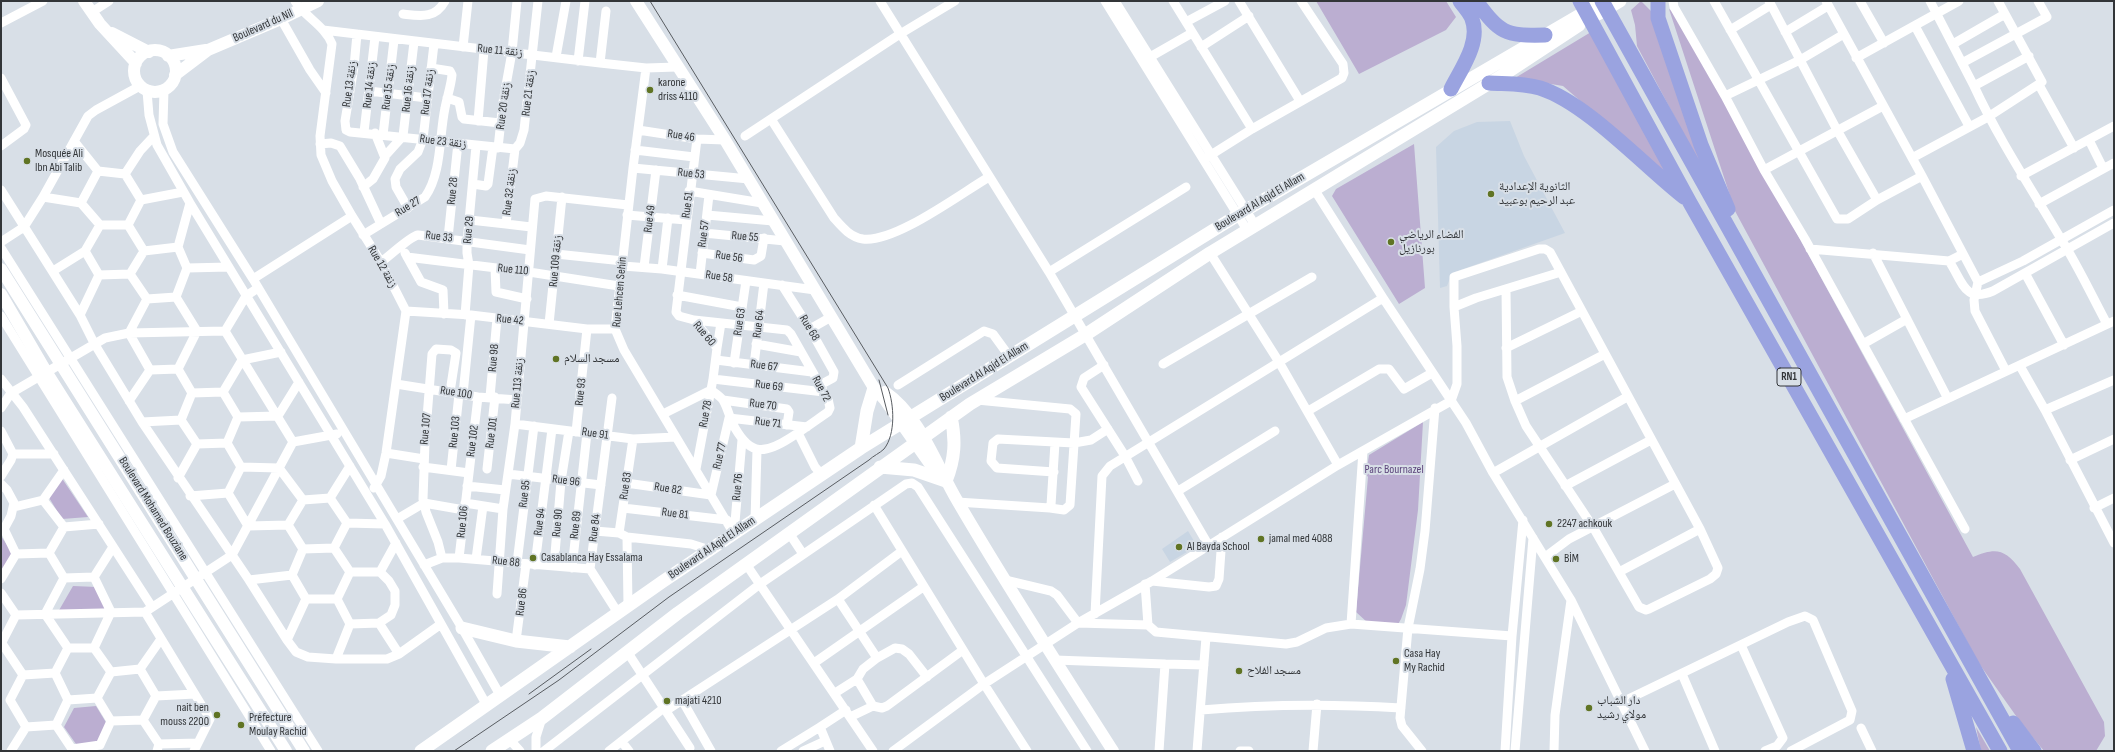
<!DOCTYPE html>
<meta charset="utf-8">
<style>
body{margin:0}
#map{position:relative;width:2115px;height:752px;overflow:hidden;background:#d8dfe7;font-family:"Sofia Sans Condensed",sans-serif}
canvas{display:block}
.frame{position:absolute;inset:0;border:2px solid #323538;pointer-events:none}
</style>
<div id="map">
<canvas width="2115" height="752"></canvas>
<div class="frame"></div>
</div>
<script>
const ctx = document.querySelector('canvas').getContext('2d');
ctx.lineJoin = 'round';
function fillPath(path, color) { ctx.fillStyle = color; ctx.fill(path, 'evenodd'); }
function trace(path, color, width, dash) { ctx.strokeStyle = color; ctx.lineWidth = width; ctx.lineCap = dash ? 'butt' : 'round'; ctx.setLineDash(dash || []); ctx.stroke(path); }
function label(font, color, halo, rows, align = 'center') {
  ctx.font = font + ' "Sofia Sans Condensed","Noto Naskh Arabic",sans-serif'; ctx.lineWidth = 4; ctx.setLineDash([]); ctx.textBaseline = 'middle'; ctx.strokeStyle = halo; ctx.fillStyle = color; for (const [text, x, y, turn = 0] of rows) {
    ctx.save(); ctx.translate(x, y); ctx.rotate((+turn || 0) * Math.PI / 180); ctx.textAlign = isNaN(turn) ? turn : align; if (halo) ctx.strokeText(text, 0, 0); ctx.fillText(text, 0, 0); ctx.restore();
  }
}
fillPath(new Path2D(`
 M1510,121L1524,156L1565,233L1452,273L1447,286L1440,288L1436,147L1454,131L1477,122Z
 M1188,531L1197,546L1170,562L1162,549Z`), '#c8d5e3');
fillPath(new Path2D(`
 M1316,1H1446L1456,17L1446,30L1359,74Z
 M1641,1L1655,15L1709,182L1637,46L1635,25L1631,10Z
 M1669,9L1678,15L1973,557C1996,547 2005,549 2020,569L2104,722L2105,736L2096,751H2044L2021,723L1978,662L1735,211Z
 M1591,32L1666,168L1663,172L1563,86L1515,78Z
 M1414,144L1425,288L1399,304L1332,196L1336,189Z
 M1423,422L1418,510L1406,605L1401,619L1397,626L1368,623L1356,612L1368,477L1366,474L1369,455Z
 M61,477L88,517L62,519L48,496Z
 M1,536L13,554L1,571Z
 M73,586L97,587L108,611L58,612Z
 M96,706L107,724L98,744H76L64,727L74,708Z
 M1976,727L1990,751H1981Z`), '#bbaed1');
trace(new Path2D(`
 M295,1C305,17 325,26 332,44L320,136L321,155L332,181L352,216L381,262L406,311L386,453L381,476L374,488
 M880,1L1049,272L1209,546
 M1105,1L1247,230
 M1115,1L1255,225
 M1173,1L1252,129
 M1239,1L1300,101
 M1673,1L1674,7L1725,96
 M1714,1L1837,219H1848L1877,200
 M1769,1L1837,130L1877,200L1922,176
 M1826,1L1922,176L1978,282L1974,300L1975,311L2006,371
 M1860,1L1884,43
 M1930,1L1974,86L2029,56
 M92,12L109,1
 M403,14C421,16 435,19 445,1
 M281,19L310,70L326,93
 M1186,22L1225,1
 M1,23L43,1
 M1915,26L1969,126
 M323,30L600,63L646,68L677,67
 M1730,30L1771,5
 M1785,32L1828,6
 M1844,34L1800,60L1725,96L1764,170L1805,239L1965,529
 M1953,44L2005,14
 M463,47L468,1
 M1201,47L1249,16
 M556,57L566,1
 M1150,57L1192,33
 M1856,58L1959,1
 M578,61L585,1
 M600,63L606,11
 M1962,63L2047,17L2038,1
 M646,68L633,168L615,329L624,350L734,534
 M1,78L26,125L24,129L1,146
 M2039,85L2074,148
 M1974,86C1999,140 2031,188 2061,239C2078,266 2092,296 2107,324
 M164,90L163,124L173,152L253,279L462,628L500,695
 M147,91L149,115L157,145L190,203L385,524L486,704
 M369,91L427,98
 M447,98L459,102L462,117L464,119L500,123
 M771,119L834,218C842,227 850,237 863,239C895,243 960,194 989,177
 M478,121L484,50
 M638,130L697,139L725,140
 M350,132L515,149L520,143L524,130L538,1
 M350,132L346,130L345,121L354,67L357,34
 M364,132L375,37
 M383,135L394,40
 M745,136L900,34L955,1
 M2089,140L2103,168
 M74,141L98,171
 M320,144L331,143L340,146L360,179L381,224
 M498,148L503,102L512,52L517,1
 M635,150L694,157
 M385,156L403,136L414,42
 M1206,158L1252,129L1342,78L1344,73L1343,64L1301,1
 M1912,158L1988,117L2042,82L1998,1
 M633,168L749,179
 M1764,170L1883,106
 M125,174L140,151L154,136
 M2021,176L2114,126
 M473,184L486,186L488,184L493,147
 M363,187L373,179L385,158L375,133
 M1314,189L1383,298L1466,423L1493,473L1571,600L1645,751
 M1,190L80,315L94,343L142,422L249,580L287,640L296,652L308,657L336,659H387L399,654L441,624
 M689,191L762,203
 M43,197L81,203L100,225L85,251L53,271
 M81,203L98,171L125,174L141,200
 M190,203L178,247L187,268L229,267
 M2039,204L2114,163
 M408,208L396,187L395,179L400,169L418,152L423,139L434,44
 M627,215L686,220
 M707,215L773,221
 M470,220L506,224L515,149
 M506,224L531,227
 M100,225H128L141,200L183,192
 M128,225L144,251
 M704,233L785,241
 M363,235L425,197C442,173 439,136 445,108C447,97 451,86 452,75L450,71L431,68
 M448,238L458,143
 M1,242L24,227L43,197L88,116L96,110L140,86
 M1,248L318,751
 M1810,249L1949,261L1963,254
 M85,251L99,275L130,274L147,299L176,297
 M405,253L421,282L443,290L444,314
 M702,253L754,260L761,256L764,238
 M1210,253L1279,362L1338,465
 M1873,253L1947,397
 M556,254L623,261
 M407,257L529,272L619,286
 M1949,261C1963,282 1964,303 1993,291L2114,223
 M381,262C390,256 409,237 418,235L530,250
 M623,266L662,269L815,290
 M644,267L656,170
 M495,269L496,292L527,299
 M662,269L668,218
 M1049,272L1186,187
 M2025,273L2064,345
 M130,274L144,251L178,247
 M700,274L709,195
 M253,279L352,216
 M1978,282L2023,261L2114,210
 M782,285L810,329L834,372L833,378L820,385
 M677,295L742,307
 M147,299L129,333L150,370L178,369L197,331L176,297L187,268
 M1454,307L1476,298L1561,272
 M406,311L471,315L587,329H615
 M80,315L99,275
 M465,315L469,265L467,253V242L476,146
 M1,316L271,751
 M549,324L562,197
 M810,329L831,317
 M225,331L293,442
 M225,331L246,296L258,288
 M756,344L801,352
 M1863,344L1907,319
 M717,348L721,323
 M1506,348L1582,311
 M716,360L812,372
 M734,363L746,281
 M1163,364L1312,277
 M754,365L764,283
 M1104,365L1084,378L1081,387L1125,456L1138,481
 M2020,366L2045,410L2114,543
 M178,369L192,393L181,420
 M1,379L23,407L152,607
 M713,379L824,392
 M396,384L478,397L517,400
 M898,385L984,331L993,334L1009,356
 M223,392L242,360L281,352
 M192,393L223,392L238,417L278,416L299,382
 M463,394L471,315
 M490,397L497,318
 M612,398L590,569L618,613
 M723,400L787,409L789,412L787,425
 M977,400L1070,409L1076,414L1070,505L1064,510L1050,508
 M129,401L150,370
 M1515,401L1605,354
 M1,408L11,393L105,338L129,333L225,331
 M2045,410L2114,380
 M1308,411L1379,369H1389L1404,389L1432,373
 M663,414L711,390C715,393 720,396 723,400C728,408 730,420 735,428C751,456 765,454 790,438C803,430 815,421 828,412L830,408L828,399L791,334L787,330L694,320
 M1904,419L2114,321
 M142,422L181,420L197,444L227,443L238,417
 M515,424L633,439L676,437
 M1,431L13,454L11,460L1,476
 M576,432L587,329
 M798,433L815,467L822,475
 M293,442L337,434
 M227,443L241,467
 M386,453L424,459
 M13,454H54
 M2070,460L2114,439
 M350,466L330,498L347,523L385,524
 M423,467L469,473
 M487,469L495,397
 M696,469L713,379L717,348L694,320L679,316L676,312L697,139
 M451,470L459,394
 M1054,472L997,468L991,461L993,443L998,439L1074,443L1091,440L1108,429
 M1493,473L1627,397
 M508,474L601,485
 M178,478L197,444
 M626,483L711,495L729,418L807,427
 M1,484L7,490L14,503L11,516L4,529
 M467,486L505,490
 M1565,486L1651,440
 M1178,491L1275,431
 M228,493L241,467L279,468L303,500
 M190,496L228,493L248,526L288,525L303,500
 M43,500L64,527
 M303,500L330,498
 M957,502L1050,508L1051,505L1055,443
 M465,503L503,509
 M874,505L984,684L1027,751
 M14,507L43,500L64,470
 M623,508L727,520
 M2094,508L2114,498
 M397,519L424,503L464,510
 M755,520L757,450
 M288,525L303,549L292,575
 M64,527L99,524
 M4,529L16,554
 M595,531L619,533L627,537L628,606
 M619,533L633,439
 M789,533L803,554
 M734,534L742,440
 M627,537L691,544L710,550
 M303,549L334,548
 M49,553L64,527
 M49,553L64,578
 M16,554L49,553
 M1545,557L1569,539L1675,484
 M442,558L438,542L426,512L423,499L425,443L432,354L436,349L451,350L456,353L450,392
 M459,558L478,397
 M476,559L483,506
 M517,563L534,426
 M746,564L873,751
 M424,565L442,558H459L590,569
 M535,565L552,429
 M554,566L561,481L569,431
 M572,568L587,433
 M350,572H380L389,581L395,591V605L391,615L379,623L350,624
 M380,572L396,543
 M1619,572L1700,529
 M64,578L45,614L68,648
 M64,578L94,577
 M1,579L16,554
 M249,580L292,575
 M1005,580L1051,591L1057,595L1078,623L1148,625
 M1152,581L1209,587L1216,586L1219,579L1222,537
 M1145,584L1148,625L1156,632L1286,644L1297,642L1326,628L1351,624L1512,636
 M1,593L16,615
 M497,594L503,509L515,424L535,199L546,196L628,205
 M306,599H337
 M337,599L350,572L334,548L347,523
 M838,599L877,658
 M145,612L210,719L194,751
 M1095,614L1102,476L1110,466L1383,298
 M16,615L145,612L232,555L293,442
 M379,623L399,654
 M1351,624L1363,451
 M287,640L306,599L292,575
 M516,641L526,564
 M1,642L23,675
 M1,644L16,615
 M1741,645L1783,738L1777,746L1765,751
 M68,648H94
 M94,648L111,612L94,577L113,547
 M94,648L111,672
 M628,653L690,748
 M336,659L350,624L337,599
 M1055,660L1165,664
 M814,663L923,587
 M140,669L161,639
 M140,669L156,696
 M111,672L140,669
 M55,673L68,700
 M55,673L68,648
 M1682,674L1715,751
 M23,675L55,673
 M857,679L873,706
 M835,693L857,679L863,669L877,658L895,648L902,649L909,654L927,677
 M156,696L195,694
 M97,698L111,672
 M97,698L111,721
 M10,700L26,727L11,751
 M10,700L23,675
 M68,700L97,698
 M682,700L711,751
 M1620,703L1788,622L1805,616L1813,620L1852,711L1850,720L1791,751
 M667,710L838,599L902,551
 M1201,710C1269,704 1333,704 1401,708
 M850,717L873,706L882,708L887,706L963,650
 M143,720L159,744L157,751
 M143,720L156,696
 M111,721L143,720
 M56,725L72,749
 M26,727L56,725L68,700
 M1861,728L1872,751
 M510,740L520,751
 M622,742L629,751
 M159,744L198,743
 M100,745L111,721
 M72,749L100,745
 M536,751V737L542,718
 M544,751L760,584L906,484L912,483L918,487L1087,751
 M609,751L665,707
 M781,751L820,727
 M803,751L825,741
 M830,751L820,727L846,710
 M893,751L984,684L1078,623L1152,581L1338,465L1451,401L1457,384V346L1454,307V277L1539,249H1545L1550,252L1700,529L1718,568L1716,574L1710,579L1649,609L1646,610L1639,607L1593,527L1526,426L1515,401L1507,377L1506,289
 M1159,751L1165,664L1204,665
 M1197,751L1206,637
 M1240,751H1249
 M1313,751L1317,704
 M1422,751L1402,726L1400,718L1408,628L1420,569L1425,531L1435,408
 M1505,751L1512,636L1523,520
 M1515,751L1533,538
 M1554,751L1555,715L1571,600`), '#fff', 9);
trace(new Path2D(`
 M84,1L100,24L136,63
 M636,1L725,140L874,388L885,400L935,471L946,481
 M112,33L149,52
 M134 71a21 21 0 1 1 42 0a21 21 0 1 1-42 0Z
 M168,56L206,50
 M175,75L208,50L281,19L318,1
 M1,269L304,751
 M1,294L47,373L286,751
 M885,392C921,417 936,465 958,502C1007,586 1060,668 1113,751`), '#fff', 12);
trace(new Path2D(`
 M1598,14L1620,1
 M861,448L867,411L874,388
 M880,467L914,470L946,481C955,459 956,440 951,417
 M462,628L516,641L570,647
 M421,751L662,582L861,448L1246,210L1604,1
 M492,751L542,718L678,613L970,404L1085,335L1210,253L1503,75L1579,25`), '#fff', 13);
trace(new Path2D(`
 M1476,1C1500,33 1504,36 1545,35
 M1580,1L1689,201L2000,751
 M1602,1L2020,751
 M1658,1V18L1701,145L1728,209
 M1489,83C1506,84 1523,83 1540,88C1587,103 1644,166 1684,197
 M1451,89C1461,69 1481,42 1472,19C1470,13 1464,7 1460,1
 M1953,679L1974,751
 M2013,723L2034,751`), '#9aa3e0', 15);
trace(new Path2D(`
 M879,380L888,415
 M529,694L591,649
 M454,751L559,680L669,597L869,460C873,456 880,453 884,449C896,434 894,404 888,388L650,1`), '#585c61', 1);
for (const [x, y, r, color] of [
 [650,90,4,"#607424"],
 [27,161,4,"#607424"],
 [1491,194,4,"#607424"],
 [1391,242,4,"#607424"],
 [556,359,4,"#607424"],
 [1549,524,4,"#607424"],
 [1261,539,4,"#607424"],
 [1179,547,4,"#607424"],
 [533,558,4,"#607424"],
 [1556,559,4,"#607424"],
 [1396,661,4,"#607424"],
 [1239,671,4,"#607424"],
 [667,701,4,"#607424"],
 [1589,708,4,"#607424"],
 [217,715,4,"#607424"],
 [241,725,4,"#607424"]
]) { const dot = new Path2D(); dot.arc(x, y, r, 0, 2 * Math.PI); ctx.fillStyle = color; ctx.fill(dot); trace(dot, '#d8dfe7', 1.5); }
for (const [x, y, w] of [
 [1789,377,24]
]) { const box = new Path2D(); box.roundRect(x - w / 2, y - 9, w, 18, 3); ctx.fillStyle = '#d8dfe7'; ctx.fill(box); trace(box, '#323538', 1); }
label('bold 11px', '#323538', null, [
 ["RN1",1789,377]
]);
label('12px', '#323538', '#d8dfe7', [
 ["Boulevard du Nil",263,26,-24],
 ["Rue 11 زنقة",500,51,6],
 ["Rue 13 زنقة",350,84,-82],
 ["Rue 14 زنقة",370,85,-84],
 ["Rue 15 زنقة",389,87,-83],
 ["Rue 16 زنقة",409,89,-84],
 ["Rue 17 زنقة",428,92,-83],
 ["Rue 21 زنقة",529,93,-83],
 ["Rue 20 زنقة",504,106,-82],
 ["Rue 46",681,136,8],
 ["Rue 23 زنقة",443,142,7],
 ["Rue 53",691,174,6],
 ["Rue 28",453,191,-84],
 ["Rue 32 زنقة",510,192,-83],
 ["Boulevard Al Aqid El Allam",1260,202,-31],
 ["Rue 51",688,205,-83],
 ["Rue 27",408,207,-32],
 ["Rue 49",650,219,-83],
 ["Rue 29",469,230,-85],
 ["Rue 57",704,234,-83],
 ["Rue 33",439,237,7],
 ["Rue 55",745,237,5],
 ["Rue 56",729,257,8],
 ["Rue 109 زنقة",556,261,-85],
 ["Rue 12 زنقة",382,267,60],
 ["Rue 110",513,270,6],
 ["Rue 58",719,277,8],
 ["Rue Lehcen Sehin",620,292,-85],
 ["Rue 42",510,320,6],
 ["Rue 63",740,322,-82],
 ["Rue 64",759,324,-83],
 ["Rue 68",809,328,59],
 ["Rue 60",704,334,50],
 ["Rue 98",494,358,-85],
 ["Rue 67",764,366,7],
 ["Boulevard Al Aqid El Allam",984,372,-32],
 ["Rue 113 زنقة",518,383,-85],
 ["Rue 69",769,386,7],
 ["Rue 72",821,389,62],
 ["Rue 93",581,392,-84],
 ["Rue 100",456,393,9],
 ["Rue 70",763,405,7],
 ["Rue 78",706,414,-79],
 ["Rue 71",768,423,7],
 ["Rue 107",426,429,-85],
 ["Rue 103",455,432,-84],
 ["Rue 101",492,433,-83],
 ["Rue 91",595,434,8],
 ["Rue 102",473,441,-83],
 ["Rue 77",720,456,-77],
 ["Rue 96",566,481,7],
 ["Rue 83",626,486,-82],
 ["Rue 76",738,487,-85],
 ["Rue 82",668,489,9],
 ["Rue 95",525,494,-83],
 ["Boulevard Mohamed Bouziane",153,509,58],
 ["Rue 81",675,514,7],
 ["Rue 106",463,522,-84],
 ["Rue 94",540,522,-83],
 ["Rue 90",558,523,-85],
 ["Rue 89",576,525,-84],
 ["Rue 84",595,528,-83],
 ["Boulevard Al Aqid El Allam",712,548,-34],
 ["Rue 88",506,562,6],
 ["Rue 86",522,602,-83]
]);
label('12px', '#323538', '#d8dfe7', [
 ["karone",658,83],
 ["driss 4110",658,97],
 ["Mosquée Ali",35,154],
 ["Ibn Abi Talib",35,168],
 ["الثانوية الإعدادية",1499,187],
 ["عبد الرحيم بوعبيد",1499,201],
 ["الفضاء الرياضي",1399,235],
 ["بورنازيل",1399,249],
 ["مسجد السلام",564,359],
 ["2247 achkouk",1557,524],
 ["jamal med 4088",1269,539],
 ["Al Bayda School",1187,547],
 ["Casablanca Hay Essalama",541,558],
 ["BİM",1564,559],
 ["Casa Hay",1404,654],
 ["My Rachid",1404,668],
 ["مسجد الفلاح",1247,671],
 ["majati 4210",675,701],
 ["دار الشباب",1597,701],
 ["مولاي رشيد",1597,715],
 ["nait ben",209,708,"right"],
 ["mouss 2200",209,722,"right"],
 ["Préfecture",249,718],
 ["Moulay Rachid",249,732]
], 'left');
label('12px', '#5c457c', '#d8dfe7', [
 ["Parc Bournazel",1394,470]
]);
</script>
